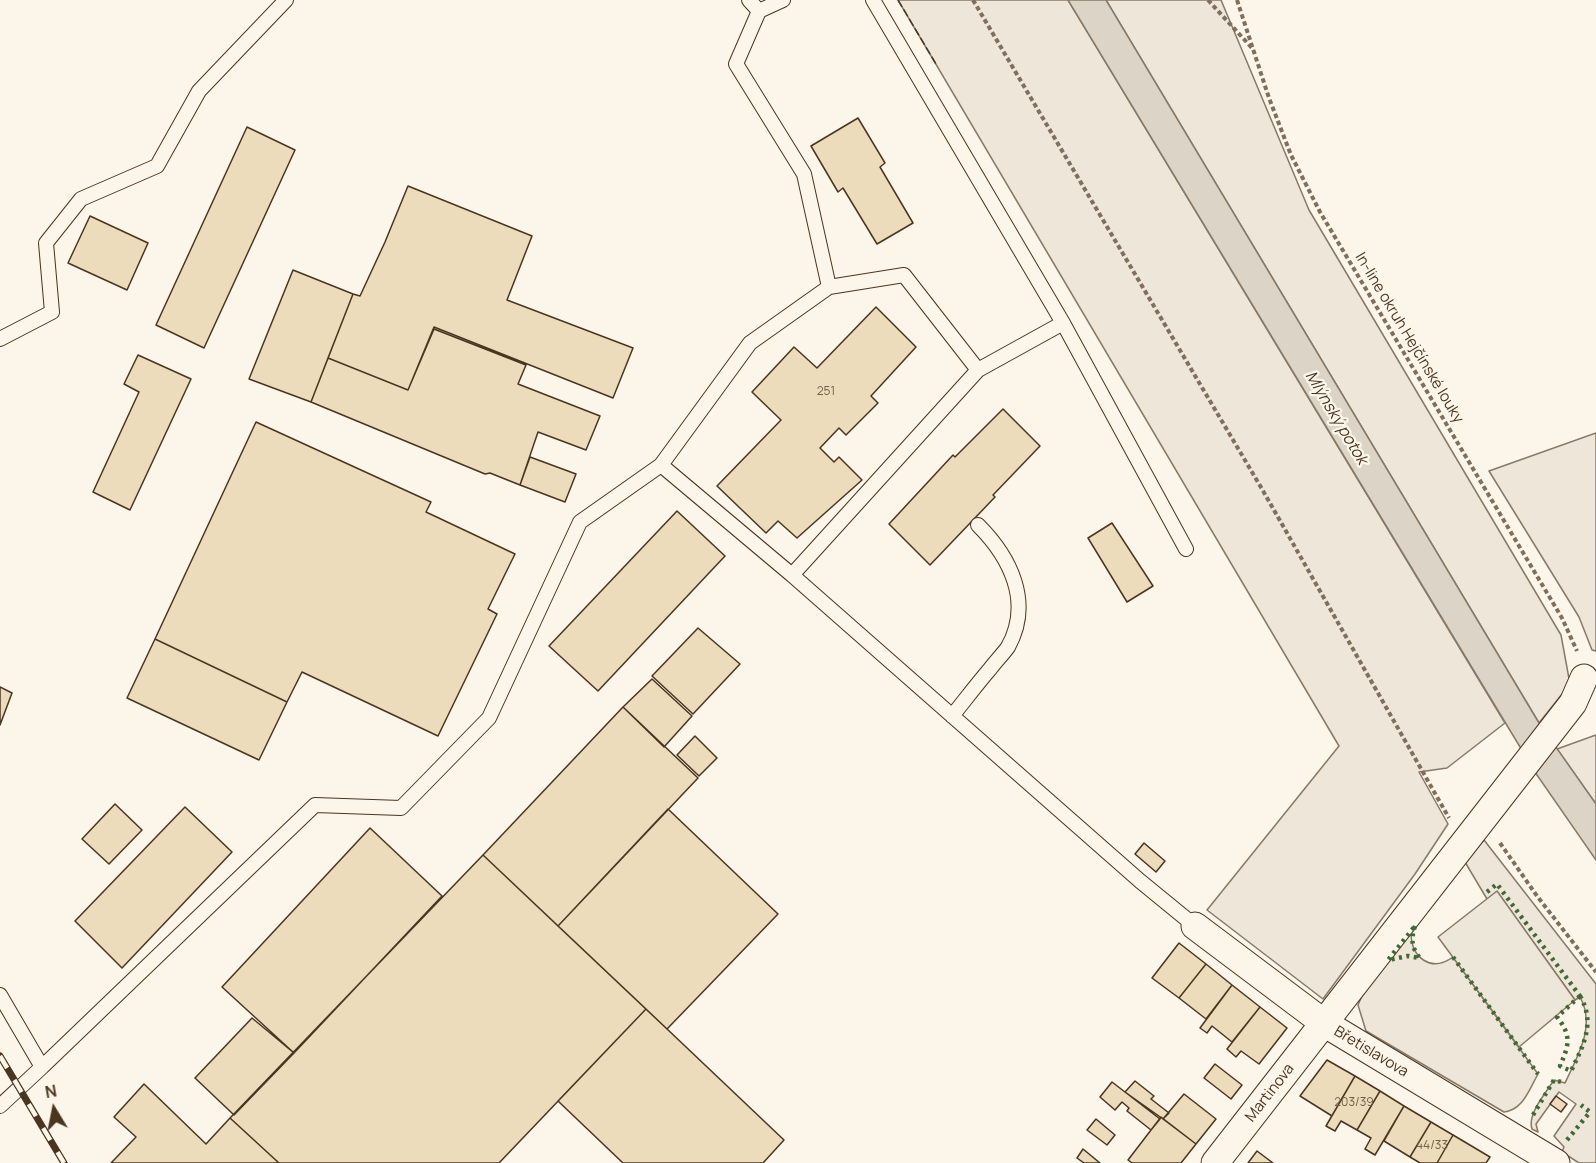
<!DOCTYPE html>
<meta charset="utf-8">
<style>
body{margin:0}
#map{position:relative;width:1596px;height:1163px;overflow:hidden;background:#fbf6e9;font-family:Manrope,sans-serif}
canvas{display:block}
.north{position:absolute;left:24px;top:1079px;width:60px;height:60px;-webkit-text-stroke:4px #fbf6e9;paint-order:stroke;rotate:350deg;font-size:16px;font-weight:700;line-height:24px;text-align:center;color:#4a3520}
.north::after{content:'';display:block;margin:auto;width:21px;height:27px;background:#4a3520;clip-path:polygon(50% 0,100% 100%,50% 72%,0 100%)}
</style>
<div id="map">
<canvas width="1596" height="1163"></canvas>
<div class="north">N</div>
</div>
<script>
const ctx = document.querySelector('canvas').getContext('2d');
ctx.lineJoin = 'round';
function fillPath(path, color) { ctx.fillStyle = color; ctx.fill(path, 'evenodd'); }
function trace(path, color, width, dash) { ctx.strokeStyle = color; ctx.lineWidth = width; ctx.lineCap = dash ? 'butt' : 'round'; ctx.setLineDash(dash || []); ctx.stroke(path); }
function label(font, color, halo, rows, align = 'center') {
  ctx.font = font + ' Manrope,sans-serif'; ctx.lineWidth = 4.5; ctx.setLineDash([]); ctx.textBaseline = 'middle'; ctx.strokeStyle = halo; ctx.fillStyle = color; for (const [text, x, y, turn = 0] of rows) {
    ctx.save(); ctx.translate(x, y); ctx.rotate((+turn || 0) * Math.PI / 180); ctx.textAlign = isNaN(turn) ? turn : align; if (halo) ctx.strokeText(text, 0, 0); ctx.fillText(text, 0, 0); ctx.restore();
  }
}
const green = new Path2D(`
 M898,0H1068L1505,723L1447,768L1419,772L1448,824L1415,874L1323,999L1207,910L1339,746Z
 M1106,0H1221L1309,210L1561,635L1570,684L1539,723Z
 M1596,433V651L1592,650L1579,617L1489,471Z
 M1596,735V804L1557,749Z
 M1484,840L1596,984V1163H1579L1562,1152L1564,1147L1554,1136L1576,1104L1559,1092L1536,1124L1538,1132L1532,1129C1527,1114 1546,1093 1554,1080L1565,1083C1578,1055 1596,1026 1580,997L1575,1000L1497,892L1487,899L1465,862Z
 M1411,932C1411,958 1431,973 1453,957L1538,1074C1529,1090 1523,1110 1504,1112L1366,1031L1358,1005L1365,989Z`);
fillPath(green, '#ede6d9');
trace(green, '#887966', 1.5);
const parking = new Path2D(`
 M1497,891L1575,1000L1519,1047L1438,937Z`);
fillPath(parking, '#ede7d9');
trace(parking, '#887966', 1.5);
const water = new Path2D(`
 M1068,0H1106L1539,723L1596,804V860L1537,775Z`);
fillPath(water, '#dcd4c6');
trace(water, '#887966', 1.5);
const building = new Path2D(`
 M858,118L885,163L880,167L913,223L877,244L843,188L838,192L811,146Z
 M247,127L295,150L204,348L156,325Z
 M408,186L532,236L507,300L633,348L613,398L434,327L408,390L328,358L353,294L360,296L385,242Z
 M90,216L148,243L127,290L68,263Z
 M293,270L353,294L311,402L249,379Z
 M876,307L916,347L871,396L878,403L846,435L839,428L820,448L834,462L839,457L862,480L797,538L778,521L766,533L717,486L781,420L752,392L794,347L817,368Z
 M434,329L526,365L518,384L600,416L586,450L538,432L520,485L490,473L485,474L311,402L328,358L408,390Z
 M138,355L191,379L130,510L93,492L139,392L124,384Z
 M1003,409L1040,446L993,495L995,497L930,565L889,524L953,455L955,457Z
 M256,422L431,502L426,512L515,554L488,609L497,614L438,736L302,672L287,702L155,639Z
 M530,457L576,474L565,502L520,485Z
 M677,511L725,556L598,691L549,646Z
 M1112,523L1153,586L1127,602L1088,538Z
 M698,628L740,664L693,714L652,676Z
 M155,639L287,702L259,760L127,698Z
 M652,679L692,716L664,747L623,707Z
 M0,687L12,693L0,725Z
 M623,707L698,778L558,926L483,855Z
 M695,736L717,758L699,776L677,755Z
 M115,804L142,830L109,864L82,839Z
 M185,807L232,852L122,968L75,921Z
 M668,809L778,914L667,1029L558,926Z
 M370,828L442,896L294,1053L222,987Z
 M1144,843L1165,861L1156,872L1135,854Z
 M483,855L646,1009L499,1163H279L230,1118Z
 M1179,943L1206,964L1179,998L1152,978Z
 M1206,964L1232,985L1206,1019L1179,998Z
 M1232,985L1260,1007L1232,1042L1212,1026L1207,1033L1200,1028Z
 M1260,1007L1287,1028L1259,1064L1241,1051L1236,1057L1227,1049Z
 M646,1009L784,1140L763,1163H623L558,1101Z
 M252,1018L294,1053L234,1115L195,1078Z
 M1327,1060L1355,1076L1332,1116L1300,1096Z
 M1215,1064L1242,1085L1231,1099L1204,1078Z
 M1355,1076L1380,1091L1357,1130L1341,1121L1335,1131L1326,1126Z
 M1135,1081L1154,1096L1151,1099L1169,1113L1163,1119L1125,1092Z
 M1112,1082L1160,1119L1151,1130L1127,1111L1129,1108L1122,1102L1115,1110L1100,1097Z
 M144,1084L206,1144L230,1118L279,1163H111L136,1137L114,1117Z
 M1380,1091L1404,1106L1375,1155L1365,1149L1371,1138L1357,1130Z
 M1184,1094L1216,1119L1196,1144L1163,1119Z
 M1556,1096L1567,1104L1561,1112L1550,1104Z
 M1404,1106L1431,1122L1410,1157L1384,1141Z
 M1161,1117L1196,1144L1181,1163H1132L1128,1160Z
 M1096,1119L1115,1135L1107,1145L1087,1130Z
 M1431,1122L1453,1135L1437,1163H1420L1410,1157Z
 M1453,1135L1490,1157L1486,1163H1437Z
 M1083,1149L1100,1163H1084L1077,1158Z
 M1257,1151L1273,1163H1248Z`);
fillPath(building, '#ecdcbc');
trace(building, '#4a3520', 1.5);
const lane = new Path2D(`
 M749,0L759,11L736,64L804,174L829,287
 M873,0L1063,323L1186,549
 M759,11L783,0
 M0,339L52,312L46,243L81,199L157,166L199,91L286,0
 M661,465L792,575L978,370L1063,323
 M792,575L1140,881L1195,926
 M952,716C965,700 977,684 990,669C996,661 1003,654 1008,647C1033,602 1010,557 978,525
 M0,995L42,1067L0,1106
 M42,1067L315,805L401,808L489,718L580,522L661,465L750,343L829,287L904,275L978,370`);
const street = new Path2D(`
 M1195,926L1324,1023L1556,1163
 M1215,1163L1573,703L1584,678`);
trace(lane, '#4a3520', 16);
trace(street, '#4a3520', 29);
trace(new Path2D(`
 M973,0L1262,489L1449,818
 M1208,0L1252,48
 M1237,0L1269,98L1291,155L1320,212L1562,618L1577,651
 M1500,843L1537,896L1596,972`), '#7f6f5c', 4, [4.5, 3]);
trace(lane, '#fbf6e9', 14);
trace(street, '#fbf6e9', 27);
const rail = new Path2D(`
 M0,1056L64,1163`);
trace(rail, '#4a3520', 7);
trace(rail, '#fbf6e9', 4.5, [14]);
trace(new Path2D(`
 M1487,892L1497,884L1580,996
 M1415,926C1411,939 1411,947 1420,958L1408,956L1388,960Z
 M1453,957L1538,1074
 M1580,996C1596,1023 1583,1046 1571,1071L1560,1066C1569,1045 1572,1036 1557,1017Z
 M1533,1115L1554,1080L1565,1083
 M1567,1140L1590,1112L1581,1105`), '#436837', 4.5, [3, 4.5]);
trace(new Path2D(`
 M898,0L936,64`), '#4a3520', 1.5, [8, 3]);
label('12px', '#725f47', null, [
 ["251",826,392],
 ["203/39",1354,1103],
 ["44/33",1432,1146]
]);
label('15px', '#4a3520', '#fbf6e9', [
 ["In-line okruh Hejčínské louky",1409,338,59],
 ["Břetislavova",1371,1052,31],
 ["Martinova",1270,1093,-52]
]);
label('italic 16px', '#4a3520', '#fbf6e9', [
 ["Mlýnský potok",1336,418,59]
]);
</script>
